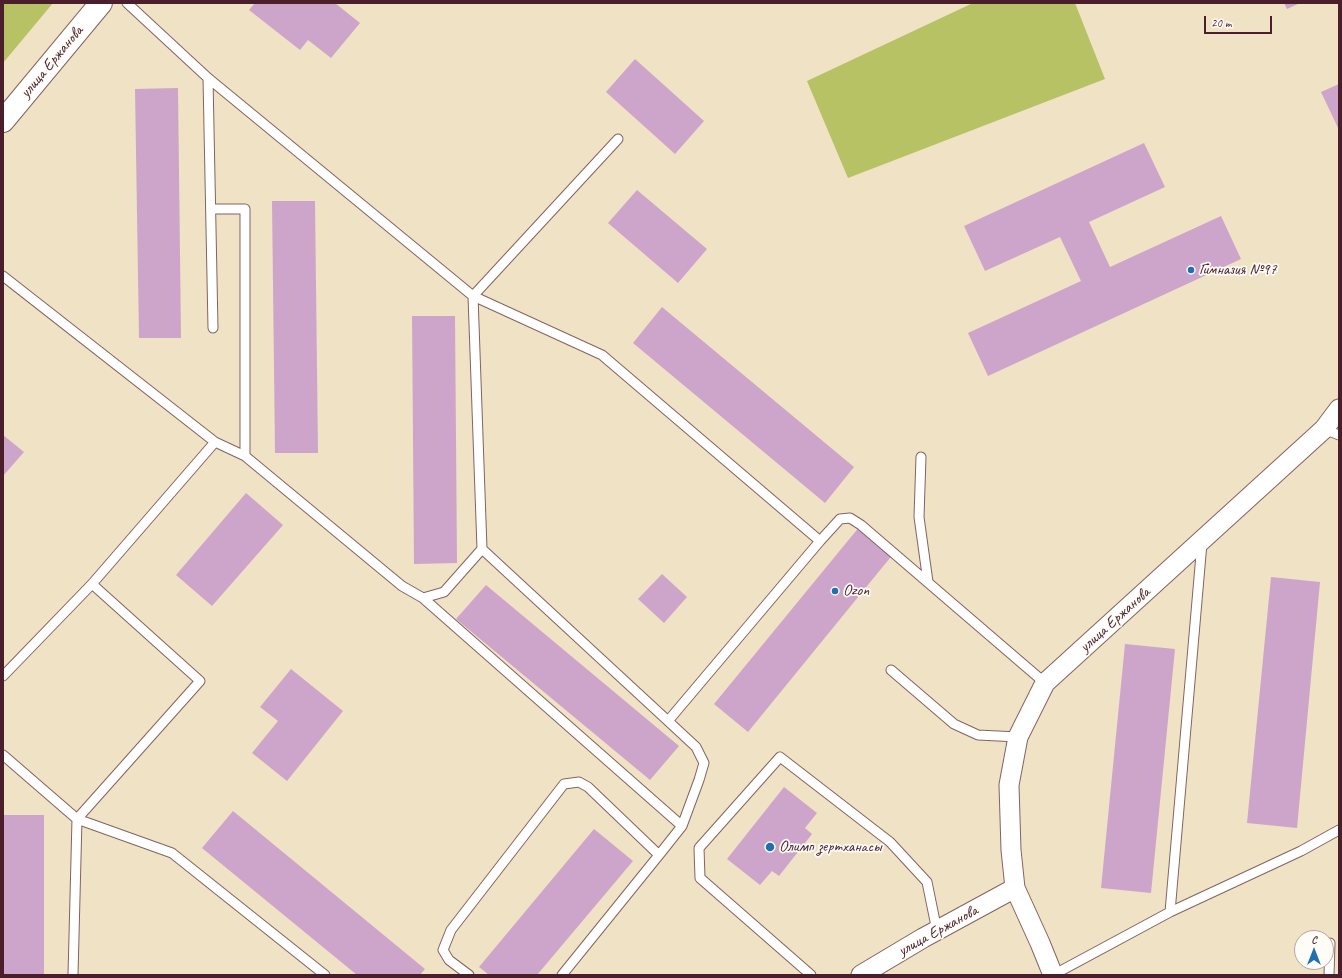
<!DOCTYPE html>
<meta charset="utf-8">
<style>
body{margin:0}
#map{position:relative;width:1342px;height:978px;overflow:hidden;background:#f0e2c4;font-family:Caveat,sans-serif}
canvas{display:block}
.frame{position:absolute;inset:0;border:4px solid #4a1f2b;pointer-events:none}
.north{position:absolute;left:1294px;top:930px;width:40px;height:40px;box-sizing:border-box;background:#fdfcf7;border:1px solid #b5a4a5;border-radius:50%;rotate:0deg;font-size:11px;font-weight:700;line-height:16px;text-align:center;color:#4a1f2b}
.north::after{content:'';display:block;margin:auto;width:14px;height:18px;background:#1f6fb2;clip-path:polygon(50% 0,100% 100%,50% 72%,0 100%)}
.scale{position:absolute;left:1204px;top:16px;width:68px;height:18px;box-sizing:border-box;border:2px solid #4a1f2b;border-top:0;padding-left:5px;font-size:12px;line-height:14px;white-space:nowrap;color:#4a1f2b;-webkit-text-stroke:3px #fdfcf7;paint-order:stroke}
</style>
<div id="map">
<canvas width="1342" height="978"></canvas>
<div class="frame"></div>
<div class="north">С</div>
<div class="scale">20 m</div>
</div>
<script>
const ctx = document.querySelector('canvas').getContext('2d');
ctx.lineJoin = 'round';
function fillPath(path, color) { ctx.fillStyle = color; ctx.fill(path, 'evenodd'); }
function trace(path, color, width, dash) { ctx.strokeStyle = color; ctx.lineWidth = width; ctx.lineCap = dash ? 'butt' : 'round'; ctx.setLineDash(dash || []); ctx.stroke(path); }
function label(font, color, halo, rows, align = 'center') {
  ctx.font = font + ' Caveat,sans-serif'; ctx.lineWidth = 3.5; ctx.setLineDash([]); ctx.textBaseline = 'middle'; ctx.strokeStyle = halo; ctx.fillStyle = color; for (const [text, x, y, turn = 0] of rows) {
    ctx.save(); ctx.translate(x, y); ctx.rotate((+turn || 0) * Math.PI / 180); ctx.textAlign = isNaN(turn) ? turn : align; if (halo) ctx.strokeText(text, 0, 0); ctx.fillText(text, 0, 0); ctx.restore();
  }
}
fillPath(new Path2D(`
 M3,3H53L3,63Z
 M973,3H1075L1105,79L848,178L807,81Z`), '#b6c264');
fillPath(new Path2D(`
 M255,3H335L360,23L331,58L308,40L300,50L249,10Z
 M1284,3H1300L1287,9Z
 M635,59L704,121L675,154L606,92Z
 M1339,84V130L1321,92Z
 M178,88L181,338H139L135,89Z
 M1144,143L1165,187L1089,222L1110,267L1221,216L1241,259L988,376L968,333L1081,281L1060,237L985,271L964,226Z
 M637,190L707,249L678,283L608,223Z
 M272,201H315L318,453H275Z
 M662,307L854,467L825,503L633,343Z
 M412,316H455L457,563L414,564Z
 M3,435L24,452L3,476Z
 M246,493L283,525L212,606L176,575Z
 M860,526L894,553L748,732L714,704Z
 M662,574L687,597L664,623L638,599Z
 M1271,577L1320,582L1297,828L1247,823Z
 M486,585L679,746L650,780L456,619Z
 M1125,644L1175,649L1151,893L1101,888Z
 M291,669L343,711L287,781L252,753L278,721L260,707Z
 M784,787L817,813L805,828L812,834L779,876L772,871L760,885L727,859Z
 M233,811L425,969L420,975H357L202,848Z
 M3,815H44V975H3Z
 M594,829L633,861L537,975H489L479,967Z`), '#cda5ca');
const service = new Path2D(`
 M127,3L208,78L473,296L602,355L820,541L668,721L482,549L473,296L618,139
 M208,78L213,328
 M211,209H245V456
 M3,276L215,442L245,456L402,586L423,598L444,592L482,549
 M1324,429L1339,435
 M921,457L919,517L928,582
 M820,541L840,519L850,518L861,525L1045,683
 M92,584L200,681L77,819L172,853L325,975
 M423,598L682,826
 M891,670L954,724L978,735L1018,737
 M3,676L92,584L215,442
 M3,755L77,819L73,975
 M1170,912L1202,543
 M469,975L449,960L443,950L451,930L564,784L579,782L588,787L659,855L682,826L699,780L704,763L696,747L668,721
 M562,975L659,855
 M811,975L700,878L699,848L780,757L890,842L927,882L937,931
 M1053,975L1170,912L1301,851L1339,830
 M1329,975L1330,943`);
const minor = new Path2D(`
 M861,975L923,938L1015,888
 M1053,975L1040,943L1015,888L1011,850L1009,785L1018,737L1045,683L1324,429L1339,409`);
const tertiary = new Path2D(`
 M3,121L101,3`);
trace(service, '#846361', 11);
trace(minor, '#846361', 21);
trace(tertiary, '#846361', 24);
trace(service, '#fff', 9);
trace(minor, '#fff', 19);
trace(tertiary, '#fff', 22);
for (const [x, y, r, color] of [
 [1191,270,4,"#1f6fb2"],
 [835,591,4,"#1f6fb2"],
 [770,847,5,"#1f6fb2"]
]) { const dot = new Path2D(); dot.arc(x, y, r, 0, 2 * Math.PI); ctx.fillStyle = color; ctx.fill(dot); trace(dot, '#fdfcf7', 1.5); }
label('16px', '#4a1f2b', '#fdfcf7', [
 ["улица Ержанова",52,62,-50],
 ["улица Ержанова",1115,620,-42],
 ["улица Ержанова",938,931,-29]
]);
label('16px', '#4a1f2b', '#fdfcf7', [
 ["Гимназия №97",1199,270],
 ["Ozon",843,591],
 ["Олимп зертханасы",779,847]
], 'left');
</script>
